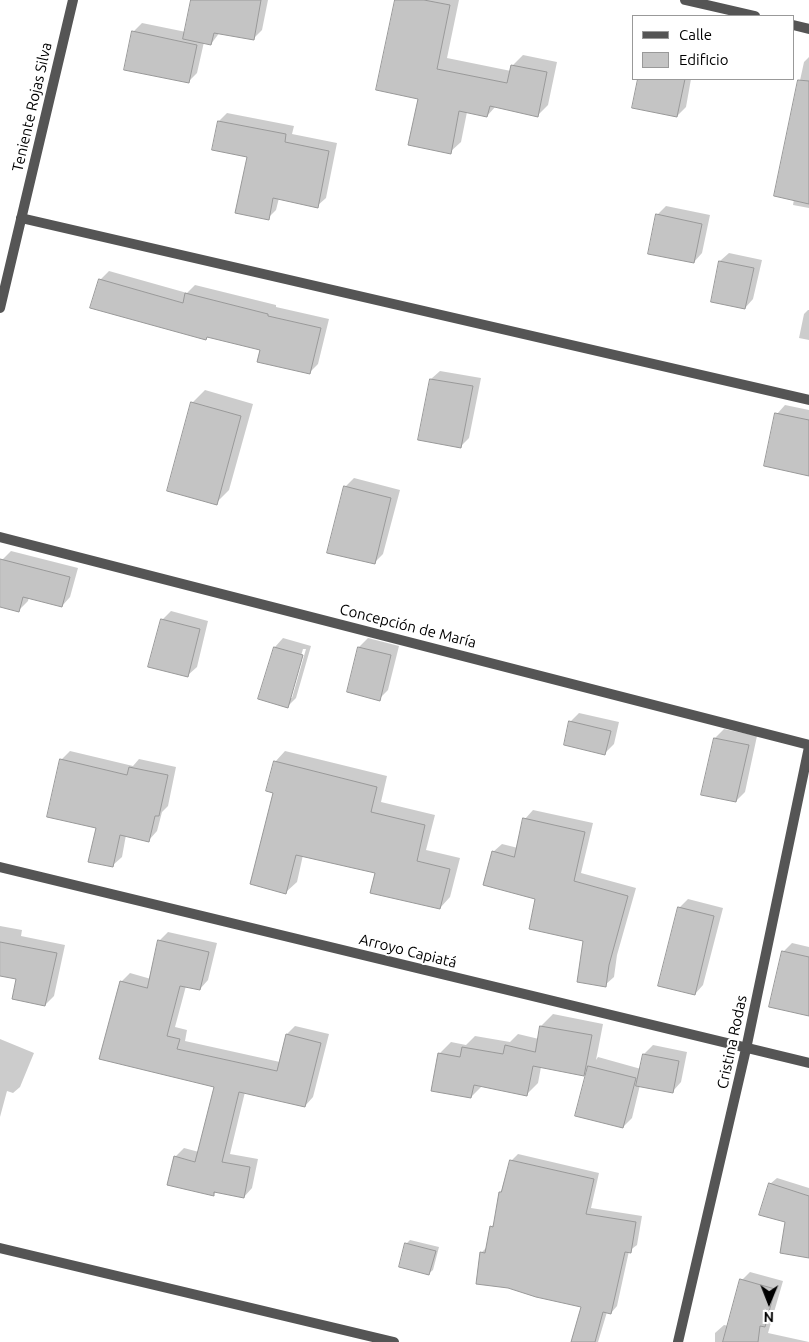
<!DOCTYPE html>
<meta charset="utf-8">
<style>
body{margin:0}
#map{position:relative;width:809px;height:1342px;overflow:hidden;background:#fff;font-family:Ubuntu,sans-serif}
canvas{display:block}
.legend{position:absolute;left:632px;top:15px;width:162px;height:65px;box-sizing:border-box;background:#fff;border:1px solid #999;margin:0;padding:6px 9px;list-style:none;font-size:15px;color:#000}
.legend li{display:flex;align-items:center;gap:10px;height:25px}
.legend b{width:25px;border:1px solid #999}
.north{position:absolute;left:744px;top:1277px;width:50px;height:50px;-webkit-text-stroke:4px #fff;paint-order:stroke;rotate:181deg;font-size:14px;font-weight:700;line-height:20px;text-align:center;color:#000}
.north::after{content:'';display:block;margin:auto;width:18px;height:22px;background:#000;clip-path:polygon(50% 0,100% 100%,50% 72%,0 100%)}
</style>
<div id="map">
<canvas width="809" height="1342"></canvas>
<ul class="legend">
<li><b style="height:6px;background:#555"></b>Calle</li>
<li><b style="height:14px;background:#c4c4c4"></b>Edificio</li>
</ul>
<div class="north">N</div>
</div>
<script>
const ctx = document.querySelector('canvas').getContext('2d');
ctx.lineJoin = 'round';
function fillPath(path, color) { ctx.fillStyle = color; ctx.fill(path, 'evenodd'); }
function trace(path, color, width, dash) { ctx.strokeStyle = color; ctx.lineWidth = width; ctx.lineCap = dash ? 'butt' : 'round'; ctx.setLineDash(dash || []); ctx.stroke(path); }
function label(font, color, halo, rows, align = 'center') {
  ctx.font = font + ' Ubuntu,sans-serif'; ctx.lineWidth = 4; ctx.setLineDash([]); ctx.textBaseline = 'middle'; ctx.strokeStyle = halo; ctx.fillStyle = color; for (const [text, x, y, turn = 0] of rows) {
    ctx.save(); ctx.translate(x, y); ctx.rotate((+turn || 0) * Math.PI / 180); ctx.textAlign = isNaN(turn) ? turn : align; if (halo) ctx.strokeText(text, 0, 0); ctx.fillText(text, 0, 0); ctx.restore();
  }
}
fillPath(new Path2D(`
 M193,0H268L262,30L253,39L220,32L211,44L204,42L197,73L188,82L133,32L142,23L186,32Z
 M396,0H459L447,58L511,71L512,66L523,55L557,62L548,105L537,116L496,106L487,116L467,112L461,142L450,152L419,98Z
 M809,57V208L793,205L794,199L775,196L804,62Z
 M640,79H691L686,107L677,116L634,107Z
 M227,113L294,126L292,134L337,143L326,198L317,206L279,198L276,210L268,218L249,156L214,149L219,121Z
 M666,206L710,215L702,253L694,262L657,215Z
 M729,253L762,260L753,299L745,308L720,261Z
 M109,271L187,293L195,285L276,305V307L329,319L318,364L309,373L262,349L208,336L206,338L100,280Z
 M808,310H809V340L799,338L804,314Z
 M440,371L481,378L469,438L460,447L431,379Z
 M205,390L253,404L229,490L216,503L192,403Z
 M785,405L809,410V474L777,414Z
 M354,478L400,490L383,554L374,563L345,487Z
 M11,551L78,568L70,597L62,606L29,597L28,601L19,610L0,606V568L2,560Z
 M171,611L208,621L197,667L188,675L162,620Z
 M283,638L311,646L296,698L288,706L275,647ZM303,649H306L292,698H289Z
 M368,638L399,646L388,690L379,699L359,647Z
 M579,713L619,722L614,744L605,753L570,722Z
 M724,729L757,736L745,792L736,801L715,738Z
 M70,751L133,766L139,759L176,767L168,806L162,812L157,831L149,840L126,835L122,857L113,865L97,827L61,760Z
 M285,751L387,776L381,802L435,815L426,850L460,858L450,897L440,908L376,872L303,855L297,882L286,892L275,792V762Z
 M533,810L593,823L581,873L636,888L617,955L614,977L605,985L585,940L537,898L493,852L502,844L518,848L525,819Z
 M688,899L723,908L703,985L695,994L679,908Z
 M0,926L22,930L21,936L65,945L54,996L45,1005L18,978L0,975Z
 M168,932L217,943L208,980L200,989L186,986L175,1027L187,1030L185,1041L280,1062L287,1034L295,1026L329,1034L313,1097L305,1106L245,1092L230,1154L258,1159L252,1188L244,1197L216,1192L213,1195L175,1157L184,1148L199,1152L215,1086L101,1058L121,982L130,973L151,979L159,941Z
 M792,943L809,947V1015L783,952Z
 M553,1014L603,1024L596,1060L598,1057L641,1069L644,1054L653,1045L687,1052L681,1082L673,1091L640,1085L632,1118L623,1127L589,1069L584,1075L541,1067L538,1083L526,1095L482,1086L471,1097L439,1054L451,1042L466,1045L475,1036L510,1042L518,1034L539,1039L541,1026Z
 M0,1039L34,1053L20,1087L13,1093L7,1091L0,1117Z
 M518,1154L599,1173L591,1208L642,1216L637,1245L629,1251L617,1306L611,1313L607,1312L598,1342H574L583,1306L482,1252L487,1247L491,1227L494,1224L500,1192L503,1190L511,1161Z
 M777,1178L809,1188V1257L787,1221L770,1184Z
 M410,1240L439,1247L433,1270L428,1274L406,1244Z
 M750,1272L783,1281L768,1333L809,1342H715V1333L724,1325L729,1326L742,1280Z`), '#0003');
const building = new Path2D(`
 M191,0H261L254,40L214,33L211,45L183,39Z
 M395,0H424L450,5L437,69L507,83L511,65L547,72L538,117L490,106L487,117L459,111L451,154L408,145L418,99L376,90Z
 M132,31L197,45L189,83L124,70Z
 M638,79H685L677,117L632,108Z
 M798,80L809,81V204L774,196Z
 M218,121L286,134L285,142L329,151L318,208L273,198L269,220L235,213L247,157L212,150Z
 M656,214L702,224L694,263L648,254Z
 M719,261L754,268L745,309L711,302Z
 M99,279L183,303L185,293L268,314V316L321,328L310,374L257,362L260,350L207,337L206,340L90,308Z
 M430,379L473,386L461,448L418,440Z
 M191,402L241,416L217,505L167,491Z
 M775,413L809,420V476L764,466Z
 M344,486L391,498L375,564L327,553Z
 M0,559L70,577L62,607L23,597L19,612L0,607Z
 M161,619L200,629L188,677L148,667Z
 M274,647L303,655L288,708L258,699Z
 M358,647L391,655L380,701L347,692Z
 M569,721L611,731L605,755L564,745Z
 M714,738L749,745L736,802L701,795Z
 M60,759L127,775L129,767L168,775L159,816H155L149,842L120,835L113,867L88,862L96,828L47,817Z
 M274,761L377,787L371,812L425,825L417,861L450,869L440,909L370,893L375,873L296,855L286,894L250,884L273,793L266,791Z
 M523,818L585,832L574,881L628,896L609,965L606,987L577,982L583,941L529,929L535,899L483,885L492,851L514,857Z
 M678,907L714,916L695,995L658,986Z
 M158,940L209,952L200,990L180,986L167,1036L180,1039L177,1049L277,1071L286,1034L321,1043L305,1107L239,1092L222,1162L250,1167L244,1198L214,1192V1196L167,1185L174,1156L195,1162L214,1087L99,1059L120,981L147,988Z
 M0,942L57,953L45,1006L12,999L16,979L0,976Z
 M782,951L809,957V1016L769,1007Z
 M540,1026L592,1035L584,1076L533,1066L527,1096L474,1085L471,1098L431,1091L438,1053L460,1057L462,1047L503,1054L505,1045L535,1052Z
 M643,1054L679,1061L673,1093L636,1086Z
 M588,1066L636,1078L623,1128L575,1116Z
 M510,1160L594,1179L586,1214L636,1222L631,1253L625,1252L611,1314L603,1312L595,1342H571L581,1307L536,1297L508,1288L476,1284L480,1252L485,1253L490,1226L493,1227L499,1192H501Z
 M769,1183L809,1196V1258L780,1253L785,1222L759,1215Z
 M405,1243L436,1251L429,1275L399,1267Z
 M740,1279L775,1289L765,1327L760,1326L758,1342H723Z`);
fillPath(building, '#c4c4c4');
trace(building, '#999', 1);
trace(new Path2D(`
 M21,218L809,400
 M0,308L73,0
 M0,537L809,745
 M0,1248L394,1342
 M678,1342L746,1049L809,747`), '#555', 10);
trace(new Path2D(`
 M685,0L755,16
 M793,25L809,29
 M0,867L809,1063`), '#555', 10);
label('15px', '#000', '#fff', [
 ["Teniente Rojas Silva",32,107,-77],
 ["Concepción de María",408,626,14],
 ["Arroyo Capiatá",408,951,14],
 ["Cristina Rodas",732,1042,-78]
]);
</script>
